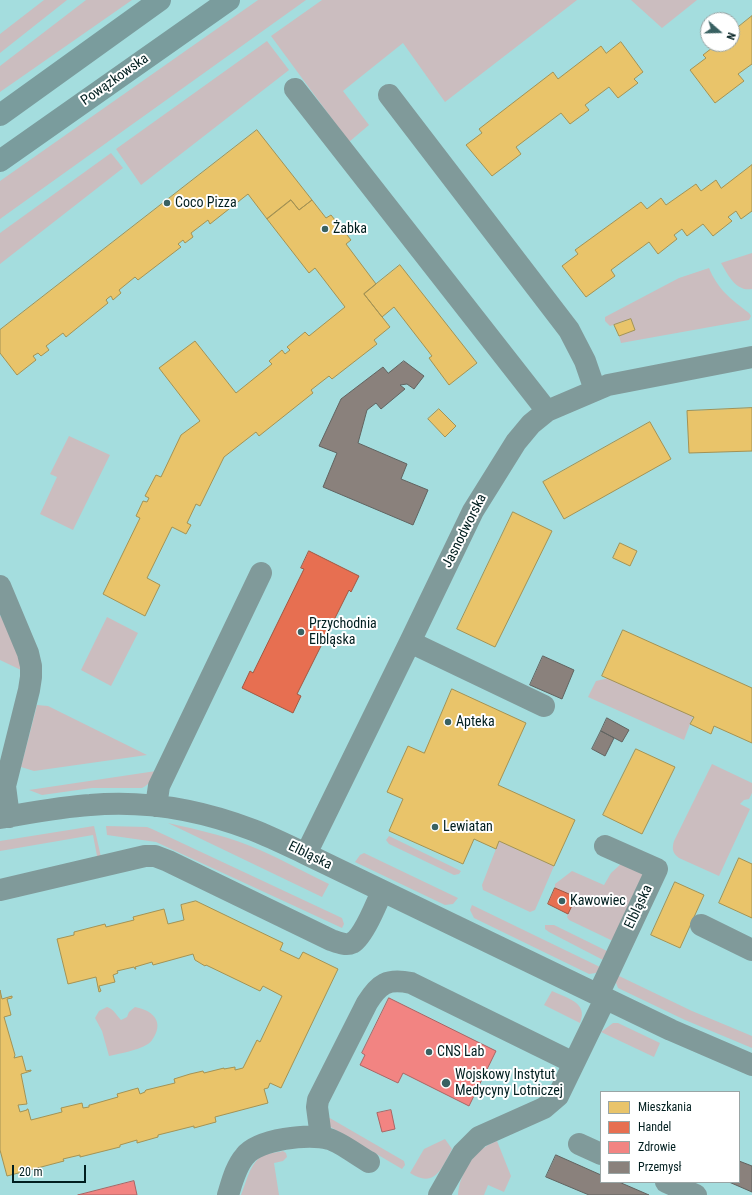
<!DOCTYPE html>
<meta charset="utf-8">
<style>
body{margin:0}
#map{position:relative;width:752px;height:1195px;overflow:hidden;background:#a4ddde;font-family:"Roboto Condensed",sans-serif}
canvas{display:block}
.legend{position:absolute;left:600px;top:1091px;width:140px;height:92px;box-sizing:border-box;background:#fff;border:1px solid #99a5a5;margin:0;padding:5px 7px;list-style:none;font-size:12px;color:#001e1f}
.legend li{display:flex;align-items:center;gap:8px;height:20px}
.legend b{width:20px;border:1px solid #99a5a5}
.north{position:absolute;left:700px;top:12px;width:40px;height:40px;box-sizing:border-box;background:#fff;border:1px solid #99a5a5;border-radius:50%;rotate:110deg;font-size:11px;font-weight:700;line-height:16px;text-align:center;color:#001e1f}
.north::after{content:'';display:block;margin:auto;width:14px;height:18px;background:#396162;clip-path:polygon(50% 0,100% 100%,50% 72%,0 100%)}
.scale{position:absolute;left:12px;top:1165px;width:74px;height:18px;box-sizing:border-box;border:2px solid #001e1f;border-top:0;padding-left:5px;font-size:12px;line-height:14px;white-space:nowrap;color:#001e1f;-webkit-text-stroke:3px #fff;paint-order:stroke}
</style>
<div id="map">
<canvas width="752" height="1195"></canvas>
<ul class="legend">
<li><b style="height:11px;background:#e9c46a"></b>Mieszkania</li>
<li><b style="height:11px;background:#e76f51"></b>Handel</li>
<li><b style="height:11px;background:#f28482"></b>Zdrowie</li>
<li><b style="height:11px;background:#8a817c"></b>Przemysł</li>
</ul>
<div class="north">N</div>
<div class="scale">20 m</div>
</div>
<script>
const ctx = document.querySelector('canvas').getContext('2d');
ctx.lineJoin = 'round';
function fillPath(path, color) { ctx.fillStyle = color; ctx.fill(path, 'evenodd'); }
function trace(path, color, width, dash) { ctx.strokeStyle = color; ctx.lineWidth = width; ctx.lineCap = dash ? 'butt' : 'round'; ctx.setLineDash(dash || []); ctx.stroke(path); }
function label(font, color, halo, rows, align = 'center') {
  ctx.font = font + ' "Roboto Condensed",sans-serif'; ctx.lineWidth = 4; ctx.setLineDash([]); ctx.textBaseline = 'middle'; ctx.strokeStyle = halo; ctx.fillStyle = color; for (const [text, x, y, turn = 0] of rows) {
    ctx.save(); ctx.translate(x, y); ctx.rotate((+turn || 0) * Math.PI / 180); ctx.textAlign = isNaN(turn) ? turn : align; if (halo) ctx.strokeText(text, 0, 0); ctx.fillText(text, 0, 0); ctx.restore();
  }
}
fillPath(new Path2D(`
 M44,0H67L0,53V34Z
 M86,0H132L0,92V66Z
 M258,0H306L0,219V181Z
 M322,0H577L445,102L403,43L343,91L369,125L349,142L271,36Z
 M631,0H697L662,28Z
 M267,41L289,70L141,185L116,149Z
 M111,153L123,168L0,264V233Z
 M752,253V289C736,292 728,275 721,263Z
 M709,268C718,290 731,299 749,313L751,316L749,320L621,343L619,336L635,330L631,319L610,326L605,321V317L679,278Z
 M69,436L110,455L73,530L40,514L57,477L50,474Z
 M0,615L8,629L22,667L21,670L0,660Z
 M107,617L138,633L111,686L81,670Z
 M609,678L693,716L684,740L588,697L596,681Z
 M37,705L48,706L147,755L34,771L21,767Z
 M712,764L752,783V793L749,799L744,800L740,804L750,809L719,876L679,858C672,853 672,848 674,841Z
 M156,771C153,779 150,784 142,788H92L42,795L29,790Z
 M168,823C199,830 231,837 260,850C283,860 306,873 329,884L322,897Z
 M94,826L101,857L97,856L93,835L0,851V841Z
 M106,826L147,827L152,829L342,918L344,924L342,928L156,842L107,835Z
 M389,836L461,871L459,874L454,875L389,844L386,840Z
 M499,841L554,866L535,910L530,912L483,890L482,885Z
 M364,853L458,898L453,904L445,905L355,862L360,855Z
 M622,863L644,875L615,942L569,920L567,917L575,897L555,888V884L572,871L604,885L611,873Z
 M472,905L600,967L596,973L589,974L474,918L470,910Z
 M545,925H554L609,952L605,961L549,932L545,929Z
 M617,975L692,1011L752,1036V1048L685,1020L618,988L615,980Z
 M552,991C566,998 589,1002 580,1023L544,1005Z
 M107,1007C114,1009 116,1015 121,1020L127,1017L129,1012L135,1007C151,1010 164,1020 154,1037C152,1040 151,1042 148,1044C136,1051 122,1053 109,1056L102,1031L95,1018L99,1011Z
 M613,1023H618L660,1043L654,1057L601,1032Z
 M328,1117L404,1161L405,1165L402,1169L329,1126Z
 M445,1139L452,1149C442,1168 435,1189 410,1173L424,1149Z
 M497,1141L511,1176L504,1192L488,1185L484,1195H458C459,1178 470,1156 485,1147C489,1144 493,1143 497,1141Z
 M283,1151L286,1153L287,1157L283,1161L274,1163L279,1195H241C246,1183 249,1167 259,1158C265,1153 275,1153 283,1151Z`), '#cbbdbf');
const homes = new Path2D(`
 M752,16V64L738,74L744,81L715,103L690,70L706,58L703,55L717,44H732V32Z
 M621,42L643,72L634,79L638,83L618,98L609,87L585,105L589,110L570,124L561,113L516,147L521,154L492,176L466,145L482,133L479,129L553,72L558,79L601,46L606,53Z
 M257,130L312,200L299,210L291,200L267,219L248,194L210,224L208,220L191,233L193,237L185,243L183,240L178,244L181,247L138,280L135,277L119,290L121,293L113,300L111,296L108,298L106,300L108,303L66,337L63,333L46,346L49,350L41,356L38,353L33,356L36,360L17,375L0,353V330Z
 M752,165V211L741,219L736,211L728,217L732,221L713,236L703,224L687,236L682,229L674,235L677,239L658,254L649,242L611,270L615,276L586,297L562,266L578,254L575,250L641,202L647,209L661,198L666,205L696,184L701,191L716,180L721,188Z
 M291,200L299,210L312,200L326,218L331,215L351,240L346,244L376,284L364,294L390,327L374,340L377,344L332,379L329,376L311,390L313,393L259,436L256,432L224,457L200,506L196,504L187,523L191,525L186,534L172,527L147,578L160,585L145,616L103,594L140,518L136,516L143,501L147,502L149,498L145,496L156,475L161,477L181,435L200,421L159,368L195,341L236,393L272,364L269,361L282,350L285,354L290,350L287,347L305,332L309,336L345,307L315,268L309,273L267,219Z
 M400,265L477,363L449,385L429,358L432,356L394,307L382,317L364,294Z
 M631,319L635,330L619,336L614,325Z
 M752,408V451L689,453L687,411Z
 M439,409L456,426L445,437L428,419Z
 M650,422L671,459L564,519L543,482Z
 M513,512L552,531L495,647L457,629Z
 M620,543L637,551L630,566L613,558Z
 M623,630L752,688V743L714,726L711,734L690,724L694,717L602,676Z
 M452,689L526,723L498,785L575,820L554,866L499,841L496,849L474,839L463,864L389,831L403,799L387,792L408,746L424,753Z
 M636,749L675,767L642,834L603,815Z
 M739,858L752,864V918L719,903Z
 M675,882L704,895L680,948L651,935Z
 M196,901L283,943L280,950L299,959L303,952L338,969L281,1088L270,1083L268,1088L264,1089L268,1103L215,1117L216,1122L194,1128V1126L158,1135V1137L137,1143V1140L120,1145V1147L80,1157V1155L63,1159L64,1161L7,1176L0,1150V990L2,999L12,996V998L7,999L11,1015L4,1017L15,1055L14,1058L22,1056L26,1071L31,1070V1071L21,1074L27,1104L18,1105L20,1112L27,1110V1109H28L31,1120L62,1112L61,1108L82,1103L83,1108L89,1107V1105H90L118,1097L117,1094L138,1088L140,1094L145,1092V1091L146,1090L175,1083L174,1079L190,1074L203,1071L204,1073L224,1068V1069L235,1067V1070L243,1068L257,1040L260,1042L282,996L263,986L260,991L206,965L205,966L195,960L193,954L153,965L152,962L135,967L136,969H135L134,967L117,971L118,973L113,975L115,982L99,986L101,991L99,992L96,977L68,984L57,939L74,935V932L105,924L106,927L134,920L133,917L164,909L168,924L184,920L181,905Z`);
fillPath(homes, '#e9c46a');
trace(homes, '#a39254', 1);
const shops = new Path2D(`
 M309,551L359,576L351,592L349,590L297,694L301,696L293,713L242,688L250,671L253,673L304,569L301,568Z
 M555,888L576,897L568,914L548,904Z`);
fillPath(shops, '#e76f51');
trace(shops, '#a25742', 1);
const health = new Path2D(`
 M389,998L496,1051L469,1106L403,1073L398,1083L360,1065L365,1055L362,1053Z
 M391,1110L395,1129L382,1132L377,1113Z
 M134,1181L137,1195H78Z`);
fillPath(health, '#f28482');
trace(health, '#a96564', 1);
const industry = new Path2D(`
 M404,361L424,376L414,389L407,384L400,385L405,389L381,409L376,403L367,410L358,443L407,464L401,479L428,490L413,525L323,487L337,453L319,446L341,399L383,367L388,373Z
 M543,656L574,670L562,699L530,685Z
 M607,718L629,730L622,742L601,731Z
 M601,731L614,738L605,756L592,749Z
 M556,1155L601,1175V1182H619L649,1195H589L546,1177Z
 M739,1161L752,1166V1192L729,1182H739Z`);
fillPath(industry, '#8a817c');
trace(industry, '#616360', 1);
trace(new Path2D(`
 M295,89L547,411
 M389,95L569,330L585,361L595,390
 M0,586L28,653L31,666V677L29,690L5,786L9,817
 M410,642L544,706
 M156,806L159,786L261,573
 M0,818C30,813 60,807 90,805C146,800 201,810 253,830C271,837 289,846 306,854L671,1030L752,1065
 M306,854L410,642L473,511L516,442L531,424L547,411L608,385L752,357
 M0,890L145,856H155L168,861L331,940C337,942 346,946 352,943C363,937 377,903 382,891
 M701,925L752,950
 M598,995L657,869L605,846
 M321,1137L317,1107L318,1100L367,1003C379,984 387,978 411,983L574,1063
 M579,1144L601,1154
 M666,1182L696,1195
 M228,1195C232,1182 236,1166 245,1156C258,1139 310,1133 329,1139C340,1142 358,1156 369,1162
 M439,1195L463,1153L479,1137L544,1108L558,1096L605,999`), '#809a9a', 22);
trace(new Path2D(`
 M0,115L160,0
 M0,161L229,0`), '#7a9c9d', 22);
for (const [x, y, r, color] of [
 [167,203,4,"#396162"],
 [325,229,4,"#396162"],
 [301,632,4,"#396162"],
 [448,722,4,"#396162"],
 [435,827,4,"#396162"],
 [562,901,4,"#396162"],
 [429,1052,4,"#396162"],
 [446,1083,5,"#396162"]
]) { const dot = new Path2D(); dot.arc(x, y, r, 0, 2 * Math.PI); ctx.fillStyle = color; ctx.fill(dot); trace(dot, '#fff', 1.5); }
label('14px', '#001e1f', '#fff', [
 ["Powązkowska",115,80,-35],
 ["Jasnodworska",465,531,-63],
 ["Elbląska",310,856,26],
 ["Elbląska",639,907,-65]
]);
label('14px', '#001e1f', '#fff', [
 ["Coco Pizza",175,203],
 ["Żabka",333,229],
 ["Przychodnia",309,624],
 ["Elbląska",309,640],
 ["Apteka",456,722],
 ["Lewiatan",443,827],
 ["Kawowiec",570,901],
 ["CNS Lab",437,1052],
 ["Wojskowy Instytut",455,1075],
 ["Medycyny Lotniczej",455,1091]
], 'left');
</script>
